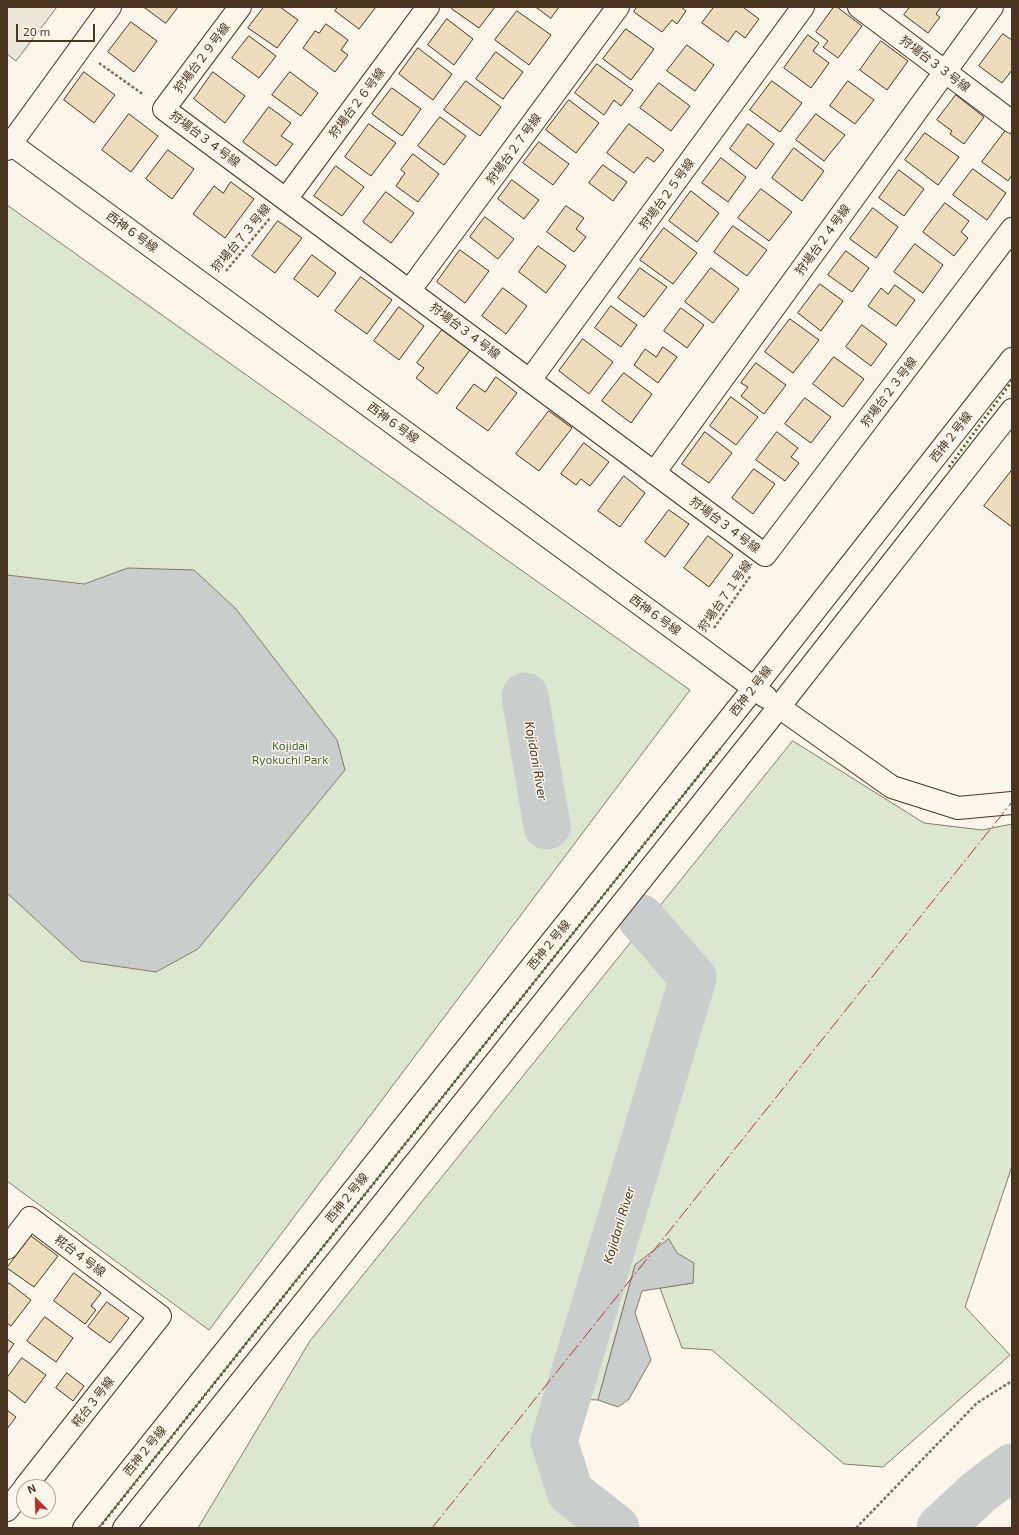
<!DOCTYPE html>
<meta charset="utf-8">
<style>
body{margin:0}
#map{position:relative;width:1019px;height:1535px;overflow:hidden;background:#fbf6e9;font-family:"Exo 2",sans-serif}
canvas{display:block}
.frame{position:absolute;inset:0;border:8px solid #4a3520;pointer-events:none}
.north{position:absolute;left:16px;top:1479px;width:40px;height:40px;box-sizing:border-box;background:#fbf6e9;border:1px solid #b4a999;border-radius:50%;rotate:337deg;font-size:11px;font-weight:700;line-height:16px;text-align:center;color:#4a3520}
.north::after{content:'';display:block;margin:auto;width:14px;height:18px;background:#c62828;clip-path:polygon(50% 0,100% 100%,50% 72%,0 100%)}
.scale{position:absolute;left:16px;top:24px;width:79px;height:18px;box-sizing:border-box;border:2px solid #4a3520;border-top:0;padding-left:5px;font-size:12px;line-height:14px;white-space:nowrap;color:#4a3520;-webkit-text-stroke:3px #fbf6e9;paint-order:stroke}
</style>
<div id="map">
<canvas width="1019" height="1535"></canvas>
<div class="frame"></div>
<div class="north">N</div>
<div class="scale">20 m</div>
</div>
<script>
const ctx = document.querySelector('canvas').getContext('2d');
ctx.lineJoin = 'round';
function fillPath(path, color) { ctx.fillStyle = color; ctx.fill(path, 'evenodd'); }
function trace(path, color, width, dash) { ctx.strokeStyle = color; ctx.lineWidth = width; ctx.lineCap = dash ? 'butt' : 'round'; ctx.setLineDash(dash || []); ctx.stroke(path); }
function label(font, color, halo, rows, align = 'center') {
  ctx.font = font + ' "Exo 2","Noto Sans JP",sans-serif'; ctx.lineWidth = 3; ctx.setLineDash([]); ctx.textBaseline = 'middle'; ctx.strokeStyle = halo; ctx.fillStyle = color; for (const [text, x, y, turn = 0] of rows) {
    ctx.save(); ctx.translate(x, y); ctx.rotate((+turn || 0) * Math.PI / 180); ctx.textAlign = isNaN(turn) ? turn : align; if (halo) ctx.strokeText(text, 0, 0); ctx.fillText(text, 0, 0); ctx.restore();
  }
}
const green = new Path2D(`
 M7,205L690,690L209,1330L7,1181Z
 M793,741L924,823L982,830L1012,824V1166L965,1307L1010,1355L883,1467L844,1464L712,1350L682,1348L660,1288L693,1283L635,1265L598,1400L559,1398L542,1431L544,1473L549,1491L559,1508L579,1528H198L310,1341Z`);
fillPath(green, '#dce7d0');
trace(green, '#887966', 1);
const parking = new Path2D(`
 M7,7H57L16,61L7,54Z`);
fillPath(parking, '#ede7d9');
trace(parking, '#887966', 1);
const water = new Path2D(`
 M128,568L194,570L236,609L337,740L345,770L198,949L156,972L81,961L7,893V575L84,584Z
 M669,1239L677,1253L694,1263L693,1283L642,1291L635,1313L651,1360L629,1399L618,1407L598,1400L635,1265Z`);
fillPath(water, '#c9cecd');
trace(water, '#887966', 1);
trace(new Path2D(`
 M525,696L547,826
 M616,1528L570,1492L554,1441L693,978L641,918
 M940,1528L980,1491L1012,1467`), '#c9cecd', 47);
const building = new Path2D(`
 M144,7H178L166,23Z
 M264,7H280L298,20L277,48L248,28Z
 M338,7H376L359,29L335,11Z
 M453,7H495L479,28L452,9Z
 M536,7H559L551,18Z
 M637,7H681L686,11L677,24L672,20L662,32L634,12Z
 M714,7H743L759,19L745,38L736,31L728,42L702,23Z
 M834,7H837L862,26L838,58L823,47L828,41L816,32Z
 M910,7H941L936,14L940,17L928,33L904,15Z
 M517,11L551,35L529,65L495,40Z
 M447,19L473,39L454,65L428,45Z
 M131,22L157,41L134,72L108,52Z
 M326,24L348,40L341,50L348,55L335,72L303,48L315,31L319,33Z
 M626,29L654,49L631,80L603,59Z
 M1003,34L1012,40V70L1002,83L979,66Z
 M808,35L819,43L813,51L829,63L811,88L784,68Z
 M249,36L276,56L259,78L232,58Z
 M881,41L908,61L887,90L860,70Z
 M687,45L714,65L695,91L667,71Z
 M418,48L452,74L433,100L399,74Z
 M496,52L523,72L503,99L476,79Z
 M597,64L633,90L621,106L614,100L604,115L575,93Z
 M84,72L115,95L94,123L64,100Z
 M213,72L245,96L225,123L194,99Z
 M290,72L318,93L301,116L272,95Z
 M466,81L501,107L480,136L444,110Z
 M772,81L802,103L780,132L750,110Z
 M848,81L874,100L855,124L830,106Z
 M659,83L690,106L671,131L640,108Z
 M392,88L421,109L402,136L372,114Z
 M956,95L984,117L964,144L950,134L952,131L937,120Z
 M569,100L599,123L576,153L546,130Z
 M269,107L291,123L281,136L293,144L276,166L243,142Z
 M129,114L158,136L131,172L102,150Z
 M816,114L845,135L824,161L796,140Z
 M440,117L466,136L444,165L418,146Z
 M369,124L396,143L371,176L345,157Z
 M629,124L664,150L654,162L647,157L634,173L607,153Z
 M748,124L774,144L756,169L730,149Z
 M1006,130L1012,134V175L1008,181L982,162Z
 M925,133L959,157L938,185L905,160Z
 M539,142L569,164L553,185L523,163Z
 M794,148L824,171L802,201L772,178Z
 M168,150L194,169L172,199L146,179Z
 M413,154L439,174L418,202L396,186L405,173L401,170Z
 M721,158L746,177L728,202L702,183Z
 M603,165L627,182L613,201L589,183Z
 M336,166L364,187L342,216L314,196Z
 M973,169L1006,193L987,220L953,195Z
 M899,170L924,189L904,216L879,198Z
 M512,180L539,200L524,219L498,199Z
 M231,182L254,199L225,238L193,214L214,186L223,193Z
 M761,189L792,212L769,241L738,218Z
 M691,191L719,213L697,242L669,221Z
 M386,192L414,213L391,243L363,222Z
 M945,203L969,221L961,232L968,238L954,256L923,232Z
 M566,206L584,218L576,229L586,237L574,252L547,232Z
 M873,208L898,227L876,258L850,239Z
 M485,217L514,239L498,259L470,237Z
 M278,221L302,238L275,273L252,256Z
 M733,226L767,250L747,276L714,252Z
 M664,228L697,253L673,284L640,260Z
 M915,244L943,265L923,293L894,272Z
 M538,246L566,266L546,293L519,272Z
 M460,250L489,271L465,303L437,282Z
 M846,251L869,268L852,292L828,275Z
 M312,255L336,273L318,297L294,279Z
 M640,268L667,287L644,317L618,298Z
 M711,268L739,289L713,323L685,302Z
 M361,277L392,300L367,334L335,311Z
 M820,284L843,301L821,331L798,313Z
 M895,285L915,300L896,326L868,306L881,288L888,294Z
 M503,288L527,306L506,334L482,316Z
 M611,306L637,325L621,347L595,328Z
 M399,307L424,326L399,360L374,341Z
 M681,308L704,325L687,348L664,331Z
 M790,319L819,340L793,373L765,352Z
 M862,325L887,344L871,366L846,347Z
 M442,330L470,350L437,394L416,378L424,368L417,363Z
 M583,339L613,362L589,394L559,371Z
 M663,347L677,357L658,383L634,365L645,349L656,357Z
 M834,357L864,379L843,407L813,384Z
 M756,363L786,385L764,414L741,396L748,387L741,383Z
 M624,373L652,394L631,423L602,401Z
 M496,377L517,393L488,431L456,408L474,384L485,392Z
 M731,397L758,417L736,445L710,426Z
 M805,398L831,417L811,443L785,424Z
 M549,411L572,428L539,471L516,454Z
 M705,432L732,453L709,483L682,464Z
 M777,432L798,448L791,457L799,463L785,481L756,460Z
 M584,443L609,462L590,486L581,479L576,485L561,474Z
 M754,469L775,484L753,514L732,498Z
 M1012,470V527L984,506Z
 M624,476L645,493L620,527L598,511Z
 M669,510L689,524L665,557L645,542Z
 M708,536L733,555L709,587L684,568Z
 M31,1236L58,1256L34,1287L7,1268Z
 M74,1273L101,1293L91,1306L96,1310L85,1324L54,1301Z
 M9,1283L31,1300L11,1326L7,1323V1286Z
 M107,1302L129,1318L110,1343L88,1327Z
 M45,1317L73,1338L56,1362L27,1341Z
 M7,1339L14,1344L7,1354Z
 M22,1358L46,1375L25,1403L7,1389V1378Z
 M67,1373L84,1386L73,1401L56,1388Z
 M7,1410L16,1417L7,1429Z`);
fillPath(building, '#ecdcbc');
trace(building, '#4a3520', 1);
const street = new Path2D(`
 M240,7L164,109L765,555L1012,229
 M859,7L1012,122
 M286,199L428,7
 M410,290L618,7
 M530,380L803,7
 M654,473L992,7
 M779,707L892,787L958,808L1012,803
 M7,1248L30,1218L160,1316L25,1487
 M7,1510L24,1489`);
const secondary = new Path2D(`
 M7,141L700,648L766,697
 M7,149L110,7
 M84,1528L754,688L1012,359
 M124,1528L779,707L1012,410`);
trace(street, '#4a3520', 24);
trace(secondary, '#4a3520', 24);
trace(new Path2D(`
 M99,63L144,95
 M226,271L270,218
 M714,628L751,575
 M856,1528L977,1403L1012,1381`), '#7f6f5c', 2.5, [3, 2]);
trace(street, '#fbf6e9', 22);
trace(secondary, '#fbf6e9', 22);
trace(new Path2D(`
 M949,467L1012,381
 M99,1528L720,749`), '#436837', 3, [2, 3]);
trace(new Path2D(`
 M432,1528L1012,802`), '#c62828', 1, [14, 3, 2, 3]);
label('12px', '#4a3520', '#fbf6e9', [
 ["狩場台２９号線",202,58,-53],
 ["狩場台３３号線",935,64,37],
 ["狩場台２６号線",357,103,-53],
 ["狩場台３４号線",205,139,37],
 ["狩場台２７号線",514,149,-54],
 ["狩場台２５号線",667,194,-54],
 ["西神６号線",132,232,36],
 ["狩場台７３号線",241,238,-50],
 ["狩場台２４号線",823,240,-54],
 ["狩場台３４号線",465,331,37],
 ["狩場台２３号線",889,392,-53],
 ["西神６号線",393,423,36],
 ["西神２号線",951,437,-52],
 ["狩場台３４号線",725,525,37],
 ["狩場台７１号線",725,596,-55],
 ["西神６号線",655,615,36],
 ["西神２号線",751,691,-52],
 ["西神２号線",549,945,-51],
 ["西神２号線",347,1198,-51],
 ["糀台４号線",80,1256,37],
 ["糀台３号線",93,1402,-52],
 ["西神２号線",145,1451,-51]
]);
label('12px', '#436837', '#fbf6e9', [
 ["Kojidai",290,746],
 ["Ryokuchi Park",290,760]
]);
label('italic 13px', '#4a3520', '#fbf6e9', [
 ["Kojidani River",536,761,80],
 ["Kojidani River",619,1225,-73]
]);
</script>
